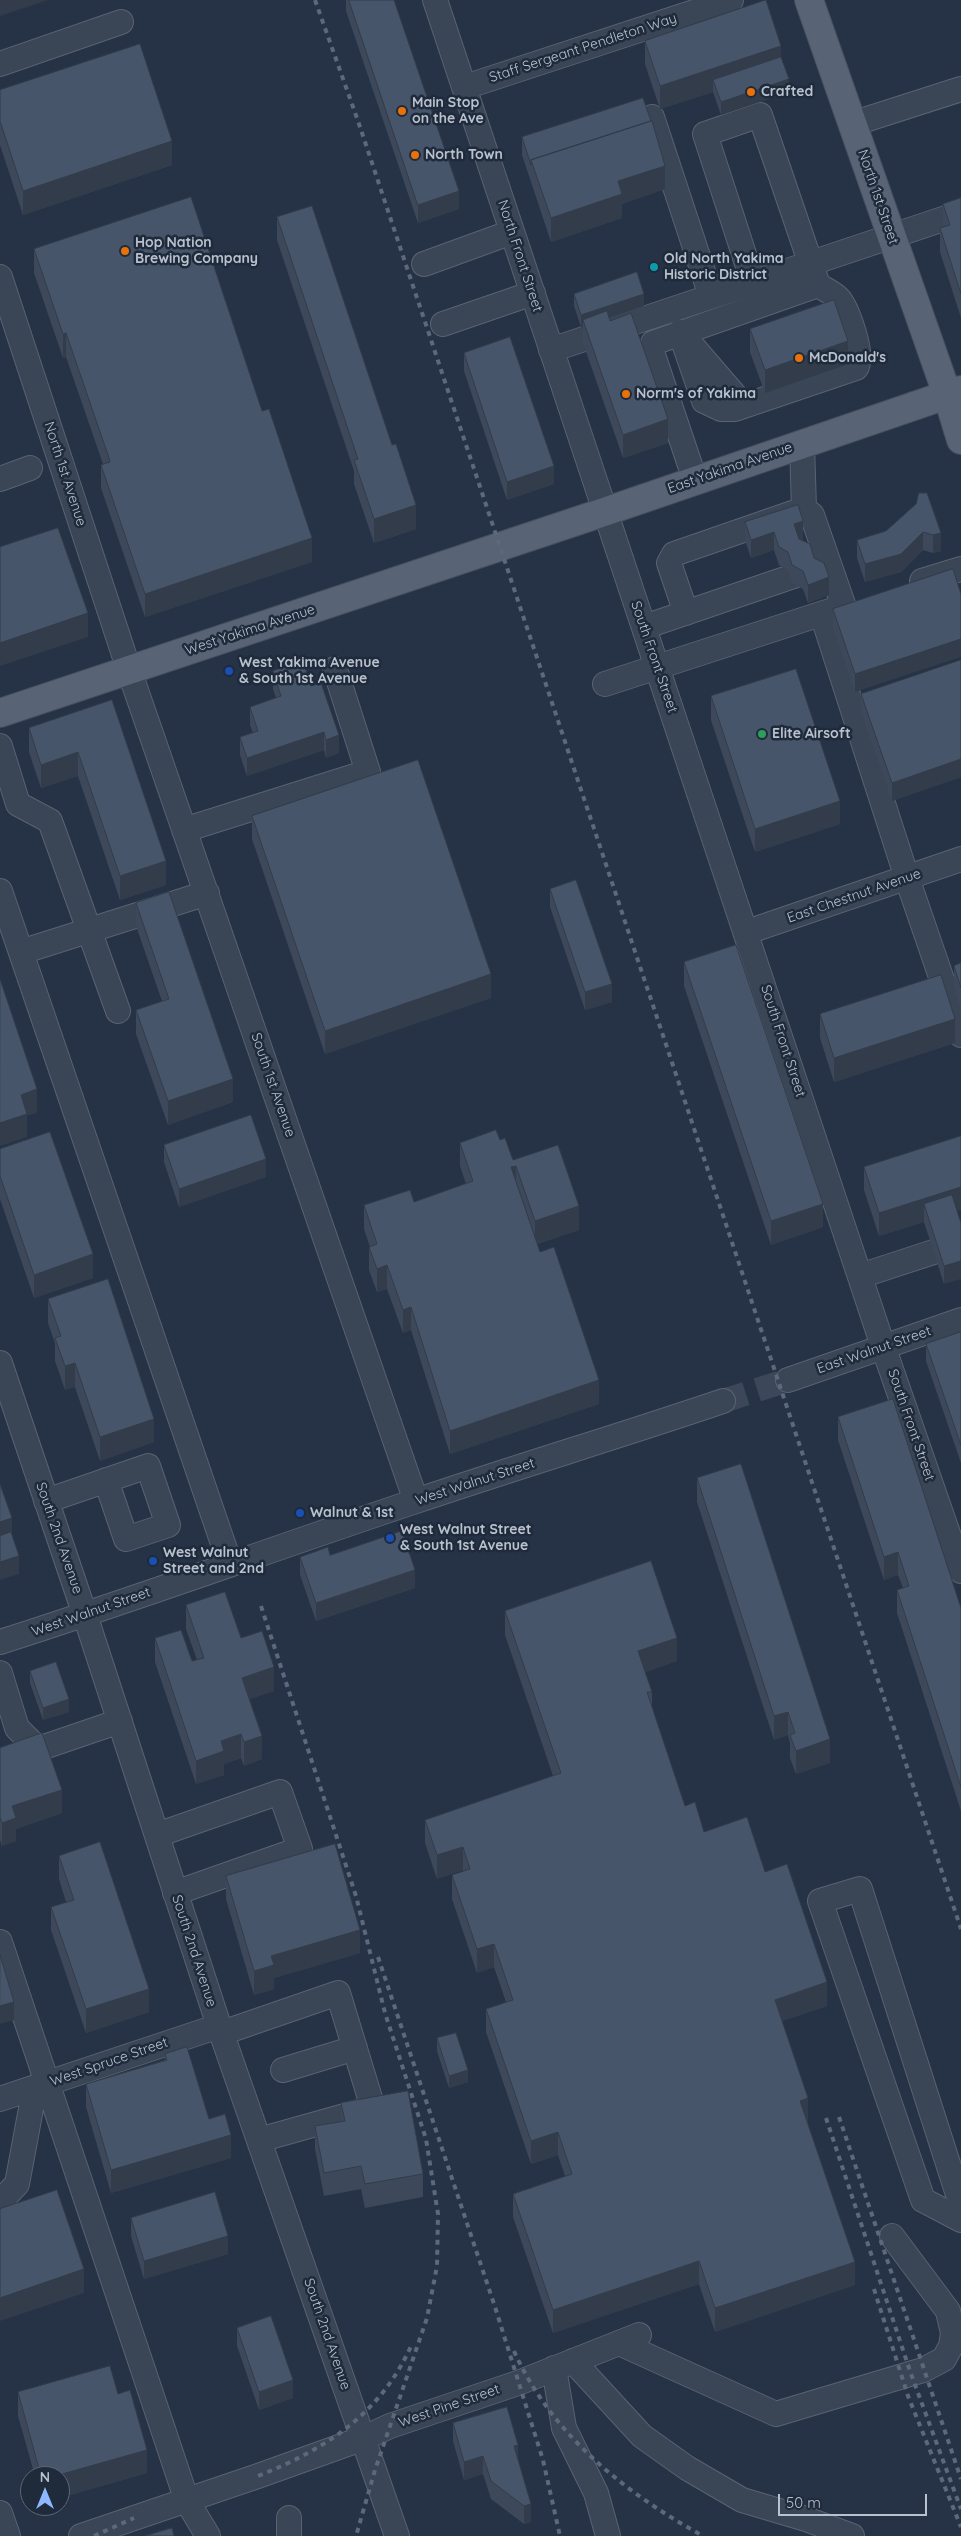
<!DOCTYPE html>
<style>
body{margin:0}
#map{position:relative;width:961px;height:2536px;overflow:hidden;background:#263346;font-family:Quicksand,sans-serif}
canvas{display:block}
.north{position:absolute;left:20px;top:2466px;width:50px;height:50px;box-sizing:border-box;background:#1f2a3b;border:1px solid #5c6676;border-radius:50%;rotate:0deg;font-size:14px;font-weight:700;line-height:20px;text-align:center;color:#b8c1ce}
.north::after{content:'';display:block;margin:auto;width:18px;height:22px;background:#8db8ff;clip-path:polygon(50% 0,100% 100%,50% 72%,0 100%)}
.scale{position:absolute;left:778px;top:2494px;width:149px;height:22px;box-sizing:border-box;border:2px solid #b8c1ce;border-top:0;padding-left:6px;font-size:15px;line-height:18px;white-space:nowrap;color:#b8c1ce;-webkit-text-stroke:4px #1f2a3b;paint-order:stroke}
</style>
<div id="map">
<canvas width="961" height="2536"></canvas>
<div class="north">N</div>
<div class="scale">50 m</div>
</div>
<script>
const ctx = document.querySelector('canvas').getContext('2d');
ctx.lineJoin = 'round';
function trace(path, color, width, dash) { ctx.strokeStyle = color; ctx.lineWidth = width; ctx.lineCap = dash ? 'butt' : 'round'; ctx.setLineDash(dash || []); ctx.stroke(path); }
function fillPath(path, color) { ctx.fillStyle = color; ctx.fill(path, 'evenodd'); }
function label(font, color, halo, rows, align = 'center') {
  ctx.font = font + ' Quicksand,sans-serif'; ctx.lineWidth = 5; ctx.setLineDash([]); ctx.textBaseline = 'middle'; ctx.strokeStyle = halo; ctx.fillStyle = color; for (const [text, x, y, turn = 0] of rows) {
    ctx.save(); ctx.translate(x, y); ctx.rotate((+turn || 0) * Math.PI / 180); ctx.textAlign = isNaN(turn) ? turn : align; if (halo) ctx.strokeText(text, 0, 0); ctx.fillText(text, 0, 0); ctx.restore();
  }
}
trace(new Path2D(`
 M723,1401L788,1380`), '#3c485a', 24, [24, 12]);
const minor = new Path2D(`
 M435,0L883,1346L961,1571
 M0,64L121,22
 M465,87L731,0
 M652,117L711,296
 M852,124L961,89
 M424,264L512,232
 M0,277L129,670L416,1501
 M443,324L533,293
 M680,332L704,401L721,409H735L856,368C865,357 847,307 838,298C833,293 824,289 818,285
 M688,341L744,406
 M551,350L961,213
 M0,479L30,468
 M695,480L651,349L653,343L818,285L760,115L705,134L753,282
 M804,509L812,515L844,607
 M922,581L961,569
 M686,613L669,563L674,554L804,509L802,444
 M822,614L907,878L961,1035
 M644,627L829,564
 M605,684L836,609
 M0,746L18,804L50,821L118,1011
 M184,830L368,772L335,669
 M0,891L230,1564
 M747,932L961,859
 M21,952L207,893
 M860,1276L961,1243
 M0,1363L85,1615L219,2026L397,2536
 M788,1380L961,1320
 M46,1501L148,1466L168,1525L126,1539L106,1480
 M0,1642C139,1598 275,1548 413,1502C516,1467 620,1436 723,1401
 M0,1673L17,1728L38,1749L120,1721
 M157,1835L280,1792L300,1849L175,1893
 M0,1942L187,2501L208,2536
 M222,2033L338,1993L373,2108L259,2140
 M283,2070L355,2048
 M0,2099L219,2026
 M0,2202L17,2184L35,2087
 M961,2204L860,1889L820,1901L923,2200L961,2220
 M619,2343L776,2414L923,2370L944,2359L951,2346L953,2333L948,2311L892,2236
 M573,2361L642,2436L687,2468L742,2500L806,2519L852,2536
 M554,2368L564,2428L596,2493L608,2536
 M0,2513L8,2536
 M289,2518V2536
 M81,2536L258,2476L364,2438L390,2426L518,2383L639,2335`);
const major = new Path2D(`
 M809,0L947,394L961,440
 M0,713L604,512L961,390`);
trace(minor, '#596372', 26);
trace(major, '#444e5e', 30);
trace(minor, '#3a4555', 24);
trace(major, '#586475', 28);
trace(new Path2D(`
 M315,0L358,121L961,1929
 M261,1606L356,1896L385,2013L426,2139L438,2214L437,2266L427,2318L375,2470L356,2536
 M378,1957L495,2307L543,2460L560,2536
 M839,2117L961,2479
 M826,2118L911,2374L961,2509
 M874,2289L908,2396L961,2527
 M514,2351C551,2434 625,2493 703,2536
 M258,2476C326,2449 381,2414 412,2344
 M94,2536L134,2518`), '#5c697c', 4, [5, 5]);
fillPath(new Path2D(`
 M346,0H394L459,209L418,223L346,11Z
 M645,41L781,57L789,92L721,115L713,92L660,109L645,64Z
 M0,90L172,165L23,215L0,145Z
 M522,137L665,189L622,204V218L551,242L522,155Z
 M961,198V318L940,252V228L943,227V204Z
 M277,217L392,445L416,529L374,543L354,484V471L277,240Z
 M34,249L312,562L145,617L101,488V465L103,464L66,357L63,358L34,273Z
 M574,294L644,306L609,318L668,443L623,458L583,343V327H581L574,306Z
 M750,329L848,364L765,393L750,352Z
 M464,353L554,484L507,500L464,371Z
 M919,493L941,551L933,553L923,550L901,572L865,582L857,558V540L886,531L916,504Z
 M745,522L803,539L802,540L814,558L829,595L808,603L803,589L792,583L788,570L779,565L774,550L751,558L745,540Z
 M961,594L855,692L833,627V609Z
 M961,660V777L892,801L861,712V694Z
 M273,671L311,686L339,753L326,758L324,750L247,776L240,755V737L253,733L250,725V707L276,698L273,689Z
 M711,696L840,824L755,852L711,720Z
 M112,700L166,885L120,900L78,776L41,788L29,752V728Z
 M252,816L491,998L325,1054L252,839Z
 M550,889L612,1002L585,1010L550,907Z
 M136,903L233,1102L168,1125L136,1034V1010L162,1001L136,926Z
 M684,962L823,1227L771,1245L684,986Z
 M961,963V1011L954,989V966Z
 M820,1014L955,1043L834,1082L820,1038Z
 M500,1140L513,1160L579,1230L537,1244L599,1404L450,1454L411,1330L403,1333L387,1289L377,1292L369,1270V1247H370L364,1229V1205L414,1202L466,1184L460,1166V1143Z
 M164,1145L266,1177L179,1207L164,1162Z
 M0,1149L93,1278L34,1298L0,1199Z
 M864,1167L957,1211L944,1284L924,1222L879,1236L864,1190Z
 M48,1299L154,1442L100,1461L75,1387L65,1390L55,1361V1343L48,1323Z
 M961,1332V1463L926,1361V1344Z
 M838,1417L961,1608V1811L897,1613V1590L903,1588L898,1575L884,1580L838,1440Z
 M697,1478L830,1763L796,1774L790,1758V1743L788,1735L774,1740L697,1502Z
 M330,1555L415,1588L316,1621L300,1575V1557Z
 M186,1605L241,1638L274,1691L249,1699L262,1759L244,1766L241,1758L224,1764V1775L196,1784L155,1662V1638L192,1661L197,1660L186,1629Z
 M505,1611L677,1661L645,1672L652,1692V1707L685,1806L704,1832L765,1872L827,2006L782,2021L808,2122H807L855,2285L715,2332L699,2284L553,2333L513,2217V2194L565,2176L558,2155L531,2164L486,2032V2009L506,2002L494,1967L477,1973L452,1899V1875L463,1872V1870L437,1879L425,1843V1820L553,1776L505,1635Z
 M30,1671L69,1712L43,1720L30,1683Z
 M0,1748L62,1813L16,1829V1841L2,1846L0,1840Z
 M59,1856L149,2012L86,2033L51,1930V1907L66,1902L59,1879Z
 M226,1876L360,1953L274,1978V1989L254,1995L226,1899Z
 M437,2038L468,2082L449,2088L437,2051Z
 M165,2054L209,2119L231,2158L111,2193L86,2107V2084L165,2060Z
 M341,2103L423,2174V2197L365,2208L361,2189L324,2196L315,2149V2126L341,2121Z
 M131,2218L228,2254L144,2279L131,2236Z
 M237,2328L293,2398L259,2410L237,2346Z
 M18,2392L118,2394L147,2473L60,2498V2476H35L18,2416Z
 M453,2423L518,2458L531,2522L524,2524L491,2499L483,2474L464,2480L453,2441Z`), '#3d495b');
fillPath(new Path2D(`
 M0,0H48L0,16Z
 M781,46V69L713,80V92L660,109V86Z
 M789,79V92L721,115V102Z
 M172,141V165L23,215V191Z
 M665,166V189L622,204V218L551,242V218L618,181Z
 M459,191V209L418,223V205Z
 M644,294V306L585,326L583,320V327H581V315Z
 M66,333V357L63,358V334Z
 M848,341V364L765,393V370Z
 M668,419V443L623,458V435Z
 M554,466V484L507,500V482Z
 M416,505V529L374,543V519Z
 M803,521V539L794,542V524Z
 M774,532V550L751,558V540Z
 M923,532V550L901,572L865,582V564Z
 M941,533V551L933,553V535Z
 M312,538V562L145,617V594Z
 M829,577V595L808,603V585Z
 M88,613V637L0,666V643Z
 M961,639V657L855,692V674Z
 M324,732V750L247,776V758Z
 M339,735V753L326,758V740Z
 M78,752V776L41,788V765Z
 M961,759V777L892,801V783Z
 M840,801V824L755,852V829Z
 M166,861V885L120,900V876Z
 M491,974V998L325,1054V1031Z
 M612,984V1002L585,1010V992Z
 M955,1019V1043L834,1082V1058Z
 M233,1079V1102L168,1125V1101Z
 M37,1089V1113L27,1116V1137L0,1146V1123L21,1095Z
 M266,1159V1177L179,1207V1189Z
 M516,1166V1190L511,1167Z
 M961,1187V1210L929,1220L924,1204V1222L879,1236V1213Z
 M823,1204V1227L771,1245V1221Z
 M579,1206V1230L535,1244V1221Z
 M93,1254V1278L34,1298V1275Z
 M961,1261V1279L944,1284V1266Z
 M387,1265V1289L377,1292V1269Z
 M411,1307V1330L403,1333V1310Z
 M75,1363V1387L65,1390V1366Z
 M599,1380V1404L450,1454V1431Z
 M154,1419V1442L100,1461V1437Z
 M12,1518V1541L0,1545V1522Z
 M898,1552V1575L884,1580V1557Z
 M19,1556V1574L0,1580V1562Z
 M415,1570V1588L316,1621V1603Z
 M677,1638V1661L638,1675V1651Z
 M274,1667V1691L242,1702V1678Z
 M69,1699V1712L43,1720V1708Z
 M788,1712V1735L774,1740V1716Z
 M241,1734V1758L224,1764V1775L196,1784V1761L221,1741Z
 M262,1736V1759L244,1766V1742Z
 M830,1739V1763L796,1774V1751Z
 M62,1790V1813L16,1829V1841L2,1846V1823L12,1806Z
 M463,1847V1870L437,1879V1855Z
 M360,1930V1953L274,1978V1989L254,1995V1971L271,1956Z
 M494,1944V1967L477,1973V1949Z
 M827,1982V2006L775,2023V2000Z
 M149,1989V2012L86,2033V2009Z
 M14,2002V2020L0,2024V2006Z
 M468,2070V2082L449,2088V2076Z
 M808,2098V2122L800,2124V2101Z
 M558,2132V2155L531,2164V2141Z
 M231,2135V2158L111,2193V2170Z
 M228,2236V2254L144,2279V2261Z
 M699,2261V2284L553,2333V2310Z
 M855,2262V2285L715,2332V2308Z
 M84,2269V2293L0,2321V2298Z
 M293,2380V2398L259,2410V2392Z
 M518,2445V2463L514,2446Z
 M147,2450V2473L60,2498V2476H55Z
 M483,2456V2474L464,2480V2462Z
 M531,2504V2522L524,2524V2506Z`), '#323c4a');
const building = new Path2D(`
 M349,0H394L459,191L418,205Z
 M766,0L781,46L660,86L645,41Z
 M140,44L172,141L23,191L0,121V90Z
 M781,57L789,79L721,102L713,80Z
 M643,98L651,121L531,160V165L522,137Z
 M652,121L665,166L618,181L622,194L551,218L531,160Z
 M191,197L262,411L269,409L312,538L145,594L101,465L110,462L109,458L66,333L63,334L34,249Z
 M961,198V294L940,228L950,225L943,204Z
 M312,206L392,445L396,444L416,505L374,519L354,460L358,459L277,217Z
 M637,272L644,294L581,315L574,294Z
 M834,300L848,341L765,370L750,329Z
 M607,311L610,321L631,313L668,419L623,435L583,320Z
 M510,337L554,466L507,482L464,353Z
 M919,493H927L941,533L933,535L923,532L901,554L865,564L857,540L886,531L916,504Z
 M798,505L803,521L794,524L799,539L810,544L814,558L824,563L829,577L808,585L803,571L792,565L788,552L779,547L774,532L751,540L745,522Z
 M58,528L88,613L0,643V547Z
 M953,569L961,594V639L855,674L833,609Z
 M961,660V759L892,783L861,694Z
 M303,661L311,686L321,683L339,735L326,740L324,732L247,758L240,737L258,731L250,707L281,696L273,671Z
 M796,669L840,801L755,829L711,696Z
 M112,700L166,861L120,876L78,752L41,765L29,728Z
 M418,760L491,974L325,1031L252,816Z
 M576,880L612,984L585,992L550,889Z
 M169,892L233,1079L168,1101L136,1010L169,999L136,903Z
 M736,945L823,1204L771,1221L684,962Z
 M961,963V988L954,966Z
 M941,975L955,1019L834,1058L820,1014Z
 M0,979L37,1089L21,1095L27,1114L0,1123Z
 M251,1115L266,1159L179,1189L164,1145Z
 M496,1130L500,1140L505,1138L513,1160L558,1145L579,1206L535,1221L516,1166L511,1167L540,1252L554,1247L599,1380L450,1431L411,1307L403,1310L387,1265L377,1269L369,1247L377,1244L364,1205L410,1190L414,1202L473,1181L460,1143Z
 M50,1132L93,1254L34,1275L0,1176V1149Z
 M961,1136V1187L879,1213L864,1167Z
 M952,1195L961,1223V1261L944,1266L924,1204Z
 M108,1279L154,1419L100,1437L75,1363L65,1366L55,1338L61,1336L48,1299Z
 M961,1332V1445L926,1344Z
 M893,1399L961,1608V1787L897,1590L909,1586L898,1552L884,1557L838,1417Z
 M741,1464L830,1739L796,1751L790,1735L795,1733L788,1712L774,1716L697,1478Z
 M0,1484L12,1518L0,1522Z
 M402,1531L415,1570L316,1603L300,1557L328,1547L330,1555Z
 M11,1532L19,1556L0,1562V1536Z
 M651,1561L677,1638L638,1651L652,1692H647L685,1806L695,1802L704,1832L747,1817L765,1872L787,1864L827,1982L775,2000L808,2098L800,2101L855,2262L715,2308L699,2261L553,2310L513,2194L572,2174L558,2132L531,2141L486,2009L513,2000L494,1944L477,1949L452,1875L470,1869L463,1847L437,1855L425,1820L561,1773L505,1611Z
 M225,1592L241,1638L262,1631L274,1667L242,1678L262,1736L244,1742L241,1734L221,1741L224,1751L196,1761L155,1638L181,1630L192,1661L204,1658L186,1605Z
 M56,1662L69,1699L43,1708L30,1671Z
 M42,1733L62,1790L12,1806L16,1818L2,1823L0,1817V1748Z
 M100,1842L149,1989L86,2009L51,1907L74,1900L59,1856Z
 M335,1844L360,1930L271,1956L274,1965L254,1971L226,1876Z
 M0,1955L14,2002L0,2006Z
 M456,2033L468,2070L449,2076L437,2038Z
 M187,2047L209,2119L225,2114L231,2135L111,2170L86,2084L167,2060L165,2054Z
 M408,2091L423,2174L365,2184L361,2166L324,2173L315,2126L345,2121L341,2103Z
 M57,2190L84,2269L0,2298V2209Z
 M215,2192L228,2236L144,2261L131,2218Z
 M271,2316L293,2380L259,2392L237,2328Z
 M110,2366L118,2394L130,2390L147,2450L55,2476H41L18,2392Z
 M507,2407L518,2445L514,2446L531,2504L524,2506L491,2481L483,2456L464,2462L453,2423Z
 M172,2528L174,2536H145Z`);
fillPath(building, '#47556a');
trace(building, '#323c4a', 1);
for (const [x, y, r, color] of [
 [751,92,5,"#e8710a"],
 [402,111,5,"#e8710a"],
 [415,155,5,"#e8710a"],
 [125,251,5,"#e8710a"],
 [654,267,5,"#0f9aa8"],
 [799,358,5,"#e8710a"],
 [626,394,5,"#e8710a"],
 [229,671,5,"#1a4fb4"],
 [762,734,5,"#2e9e5b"],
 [300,1513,5,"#1a4fb4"],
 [390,1538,5,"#1a4fb4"],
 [153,1561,5,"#1a4fb4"]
]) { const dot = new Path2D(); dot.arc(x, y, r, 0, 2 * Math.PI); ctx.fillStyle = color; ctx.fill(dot); trace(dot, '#1f2a3b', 2); }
label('14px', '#b8c1ce', '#1f2a3b', [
 ["Staff Sergeant Pendleton Way",583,48,-18],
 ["North 1st Street",878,197,71],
 ["North Front Street",520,256,72],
 ["East Yakima Avenue",730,468,-19],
 ["North 1st Avenue",65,474,72],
 ["West Yakima Avenue",250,630,-18],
 ["South Front Street",654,657,71],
 ["East Chestnut Avenue",854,896,-19],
 ["South Front Street",783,1041,72],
 ["South 1st Avenue",273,1085,71],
 ["East Walnut Street",874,1350,-19],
 ["South Front Street",911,1425,71],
 ["West Walnut Street",475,1482,-18],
 ["South 2nd Avenue",59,1538,71],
 ["West Walnut Street",91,1612,-19],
 ["South 2nd Avenue",194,1951,72],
 ["West Spruce Street",109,2062,-19],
 ["South 2nd Avenue",327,2334,71],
 ["West Pine Street",449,2406,-19]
]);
label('bold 14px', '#b8c1ce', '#1f2a3b', [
 ["Crafted",761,92],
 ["Main Stop",412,103],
 ["on the Ave",412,119],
 ["North Town",425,155],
 ["Hop Nation",135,243],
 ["Brewing Company",135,259],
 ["Old North Yakima",664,259],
 ["Historic District",664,275],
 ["McDonald's",809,358],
 ["Norm's of Yakima",636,394],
 ["West Yakima Avenue",239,663],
 ["& South 1st Avenue",239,679],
 ["Elite Airsoft",772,734],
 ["Walnut & 1st",310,1513],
 ["West Walnut Street",400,1530],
 ["& South 1st Avenue",400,1546],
 ["West Walnut",163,1553],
 ["Street and 2nd",163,1569]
], 'left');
</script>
